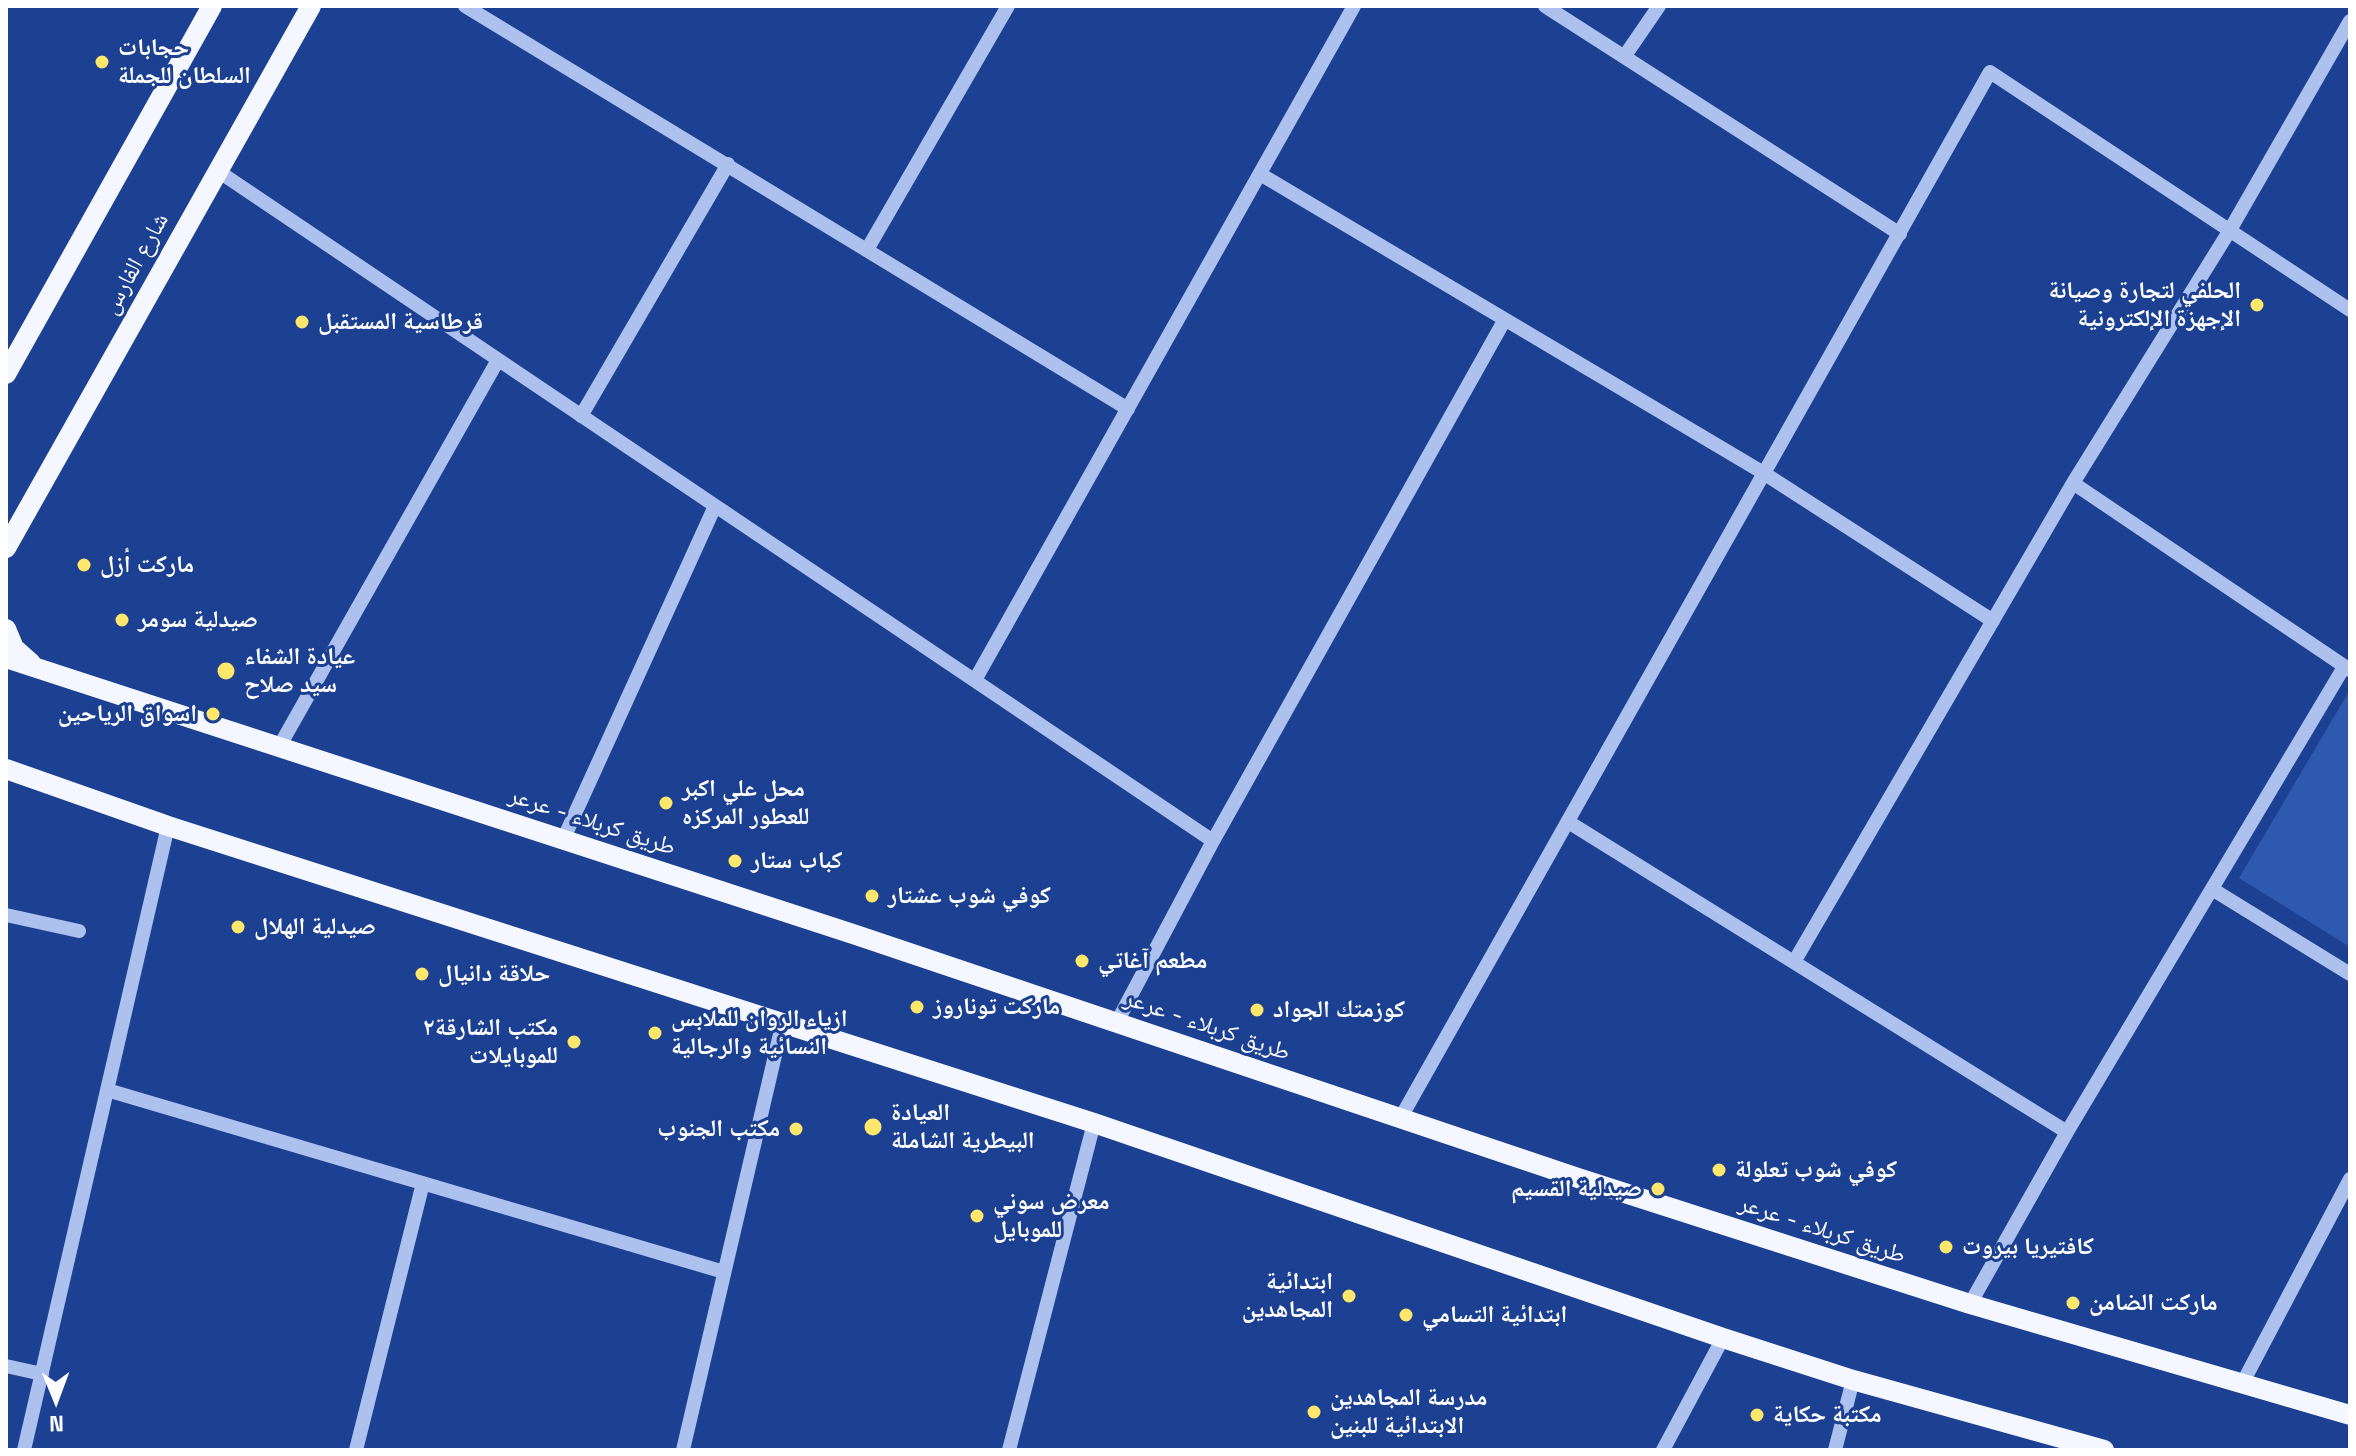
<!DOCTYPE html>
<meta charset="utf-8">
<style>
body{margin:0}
#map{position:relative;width:2356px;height:1456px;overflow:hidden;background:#1c4092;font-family:"Space Grotesk",sans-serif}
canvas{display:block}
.frame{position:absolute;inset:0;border:8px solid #fff;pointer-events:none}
.north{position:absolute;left:16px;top:1360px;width:80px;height:80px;-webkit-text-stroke:6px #1c4092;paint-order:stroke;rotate:179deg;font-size:22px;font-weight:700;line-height:32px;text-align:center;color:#fff}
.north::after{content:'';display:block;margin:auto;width:28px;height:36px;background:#fff;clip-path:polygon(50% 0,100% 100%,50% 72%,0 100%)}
</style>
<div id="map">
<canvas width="2356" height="1456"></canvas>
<div class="frame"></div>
<div class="north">N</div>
</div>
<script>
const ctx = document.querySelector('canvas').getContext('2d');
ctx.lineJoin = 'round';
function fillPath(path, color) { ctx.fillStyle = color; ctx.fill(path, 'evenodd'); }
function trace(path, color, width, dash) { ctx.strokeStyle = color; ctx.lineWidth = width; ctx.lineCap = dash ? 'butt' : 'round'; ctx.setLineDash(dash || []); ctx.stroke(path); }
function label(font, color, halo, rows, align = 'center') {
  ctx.font = font + ' "Space Grotesk","Noto Naskh Arabic",sans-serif'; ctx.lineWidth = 6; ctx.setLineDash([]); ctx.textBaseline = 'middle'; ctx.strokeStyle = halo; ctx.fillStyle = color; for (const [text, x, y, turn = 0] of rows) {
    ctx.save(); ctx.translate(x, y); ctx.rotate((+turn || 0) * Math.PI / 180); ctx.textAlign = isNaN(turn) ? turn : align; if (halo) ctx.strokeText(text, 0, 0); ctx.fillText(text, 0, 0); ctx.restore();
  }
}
fillPath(new Path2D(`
 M2348,693L2350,694V947L2239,878Z`), '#2f58af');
trace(new Path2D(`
 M465,6L1128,409
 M1545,6L1900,234
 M1624,57L1659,6
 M218,171L1213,841
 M1260,174L1762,472L1993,621
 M868,248L1008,6
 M581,416L728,164
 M2073,483L2350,670
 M975,680L1354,6
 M279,747L498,360
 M1570,823L2067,1132
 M563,840L715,506
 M2212,889L2350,974
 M6,915L79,931
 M1794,962L2073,483L2230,230L2350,21
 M1117,1022L1213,841L1504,321
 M107,1090L724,1272
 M1400,1119L1990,72L2350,310
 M1970,1304L2067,1132L2344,667
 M6,1366L42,1374
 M2242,1384L2350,1179
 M24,1450L168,826
 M356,1450L423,1183
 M683,1450L783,1021
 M1009,1450L1094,1123
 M1663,1450L1723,1338
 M1835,1450L1853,1380`), '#acc1ee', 14);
trace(new Path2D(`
 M6,374L212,6
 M6,548L311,6
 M6,629L14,648L31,663
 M6,658L856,935L1578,1178L1970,1304L2350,1415
 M6,769L168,826L1094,1123L1723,1338L1853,1380L2104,1450`), '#f4f7ff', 20);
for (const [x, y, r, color] of [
 [102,62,8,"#fee76a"],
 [2257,305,8,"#fee76a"],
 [302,322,8,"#fee76a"],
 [84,565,8,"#fee76a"],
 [122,620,8,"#fee76a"],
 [226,671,10,"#fee76a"],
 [213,714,8,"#fee76a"],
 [666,803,8,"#fee76a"],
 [735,861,8,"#fee76a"],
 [872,896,8,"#fee76a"],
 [238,927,8,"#fee76a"],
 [1082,961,8,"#fee76a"],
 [422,974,8,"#fee76a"],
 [917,1007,8,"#fee76a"],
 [1257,1010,8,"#fee76a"],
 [655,1033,8,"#fee76a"],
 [574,1042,8,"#fee76a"],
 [873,1127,10,"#fee76a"],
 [796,1129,8,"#fee76a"],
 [1719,1170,8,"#fee76a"],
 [1658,1189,8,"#fee76a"],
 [977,1216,8,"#fee76a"],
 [1946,1247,8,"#fee76a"],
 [1349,1296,8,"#fee76a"],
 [2073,1303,8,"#fee76a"],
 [1406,1315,8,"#fee76a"],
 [1314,1412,8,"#fee76a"],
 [1757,1415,8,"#fee76a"]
]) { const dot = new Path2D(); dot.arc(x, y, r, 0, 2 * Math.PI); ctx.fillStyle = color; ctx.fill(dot); trace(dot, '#1c4092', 3); }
label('bold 24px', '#fff', '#1c4092', [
 ["حجابات",118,48],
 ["السلطان للجملة",118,76],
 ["الحلفي لتجارة وصيانة",2241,291,"right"],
 ["الإجهزة الإلكترونية",2241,319,"right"],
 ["قرطاسية المستقبل",318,322],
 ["ماركت أزل",100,565],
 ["صيدلية سومر",138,620],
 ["عيادة الشفاء",244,657],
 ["سيد صلاح",244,685],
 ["اسواق الرياحين",197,714,"right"],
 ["محل علي اكبر",682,789],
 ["للعطور المركزه",682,817],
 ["كباب ستار",751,861],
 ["كوفي شوب عشتار",888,896],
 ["صيدلية الهلال",254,927],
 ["مطعم آغاتي",1098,961],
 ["حلاقة دانيال",438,974],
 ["ماركت توناروز",933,1007],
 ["كوزمتك الجواد",1273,1010],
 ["ازياء الروان للملابس",671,1019],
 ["النسائية والرجالية",671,1047],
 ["مكتب الشارقة٢",558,1028,"right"],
 ["للموبايلات",558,1056,"right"],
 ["العيادة",891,1113],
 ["البيطرية الشاملة",891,1141],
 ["مكتب الجنوب",780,1129,"right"],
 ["كوفي شوب تعلولة",1735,1170],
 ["صيدلية القسيم",1642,1189,"right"],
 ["معرض سوني",993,1202],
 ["للموبايل",993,1230],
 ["كافتيريا بيروت",1962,1247],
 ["ابتدائية",1333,1282,"right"],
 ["المجاهدين",1333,1310,"right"],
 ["ماركت الضامن",2089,1303],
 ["ابتدائية التسامي",1422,1315],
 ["مدرسة المجاهدين",1330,1398],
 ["الابتدائية للبنين",1330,1426],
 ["مكتبة حكاية",1773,1415]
], 'left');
label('24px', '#fff', '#1c4092', [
 ["شارع الفارس",136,264,-61],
 ["طريق كربلاء - عرعر",592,822,18],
 ["طريق كربلاء - عرعر",1207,1026,19],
 ["طريق كربلاء - عرعر",1822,1230,18]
]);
</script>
